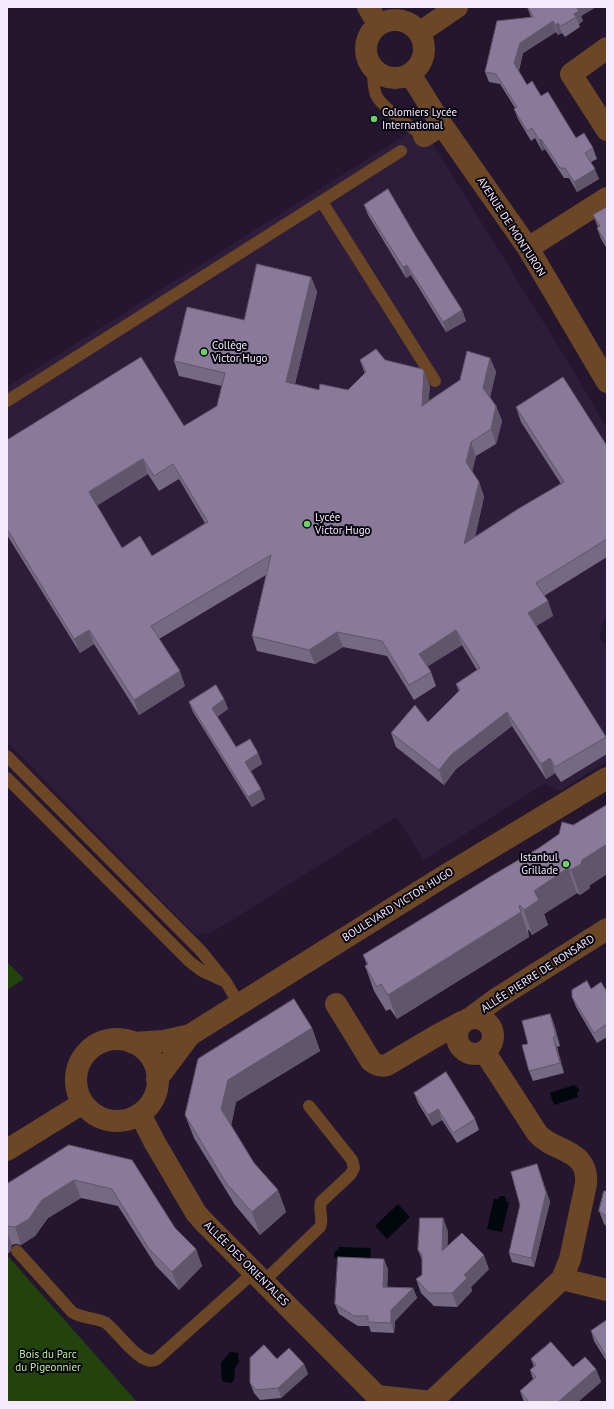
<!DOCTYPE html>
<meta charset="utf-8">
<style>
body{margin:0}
#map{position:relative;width:614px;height:1409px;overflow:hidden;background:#23162e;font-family:"PT Sans",sans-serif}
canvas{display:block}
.frame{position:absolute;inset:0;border:8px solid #f3eafc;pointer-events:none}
</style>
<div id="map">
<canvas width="614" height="1409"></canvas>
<div class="frame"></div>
</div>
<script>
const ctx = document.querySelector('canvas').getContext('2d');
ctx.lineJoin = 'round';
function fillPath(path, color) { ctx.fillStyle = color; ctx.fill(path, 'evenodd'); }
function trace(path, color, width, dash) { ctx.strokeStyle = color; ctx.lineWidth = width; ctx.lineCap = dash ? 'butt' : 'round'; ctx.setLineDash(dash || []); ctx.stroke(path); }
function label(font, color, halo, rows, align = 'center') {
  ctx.font = font + ' "PT Sans",sans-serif'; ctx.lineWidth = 4; ctx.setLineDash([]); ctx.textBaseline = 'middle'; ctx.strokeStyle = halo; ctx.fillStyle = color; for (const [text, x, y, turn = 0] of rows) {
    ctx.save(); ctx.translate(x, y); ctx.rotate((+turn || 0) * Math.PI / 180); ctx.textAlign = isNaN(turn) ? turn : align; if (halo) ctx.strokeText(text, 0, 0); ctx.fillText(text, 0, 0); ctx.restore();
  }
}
fillPath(new Path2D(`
 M421,125L575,373L607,429V619H604L599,639L606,644L607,662V761L560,791L544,784L424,860L396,817L213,932L195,935L7,742V387Z`), '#2d1d3b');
fillPath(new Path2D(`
 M7,962L24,979L7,990Z
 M7,1255L137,1402H7Z`), '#23430c');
fillPath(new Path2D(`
 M574,1085L579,1089V1091L577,1093L578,1097L554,1105L550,1093Z
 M500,1196H504L506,1199V1202H509L502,1232L487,1229L494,1199H498Z
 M398,1204L410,1217L387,1239L375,1226Z
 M339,1247L371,1248L370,1263L338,1260L334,1256L335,1251L338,1250Z
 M230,1352L239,1353L238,1357L239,1362L235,1368L234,1380L231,1383L224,1382L222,1380L221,1363Z`), '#01080b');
trace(new Path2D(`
 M373,69C373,78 373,86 376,95C382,108 412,128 424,136
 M322,202L435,381
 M7,401L401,151
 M7,756L201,951L226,982L239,1004
 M7,778L190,962L202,971L224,981
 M17,1251L72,1312C82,1319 96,1317 106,1323C118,1332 142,1369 157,1359L253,1273
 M263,1282L320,1227C324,1219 318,1210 321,1202L350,1175L354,1168L352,1160L309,1106`), '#6c4726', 12);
trace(new Path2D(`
 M368,7L378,24
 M366 49a29 29 0 1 1 58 0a29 29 0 1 1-58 0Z
 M419,33L457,7
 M607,48L571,74L607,130
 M410,74L442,125L528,248L607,382
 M424,136L442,125
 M528,248L607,198
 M336,1004L371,1061C376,1065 381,1067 387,1065L436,1036L462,1022
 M457 1036a18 18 0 1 1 36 0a18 18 0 1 1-36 0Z
 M469,1019L496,999L607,929
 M484,1051L537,1133C554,1153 589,1148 586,1184L570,1259L562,1279
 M140,1114L155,1143L196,1213L204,1222L377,1396
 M377,1396L432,1402
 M432,1401L562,1279L607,1290`), '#6c4726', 22);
trace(new Path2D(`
 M76 1080a41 41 0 1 1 82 0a41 41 0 1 1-82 0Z
 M133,1043L164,1041L190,1035L441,878L607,778
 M157,1079L190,1035
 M7,1150L83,1103`), '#6c4726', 22);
fillPath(new Path2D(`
 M527,7H596L581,16L583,21L579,24L580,27L565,37L562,33L558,35L556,32L523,53L519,71L527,85L541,96L576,138L593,148L597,159L591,162L599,179L577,192L569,178H564L545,149L542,151L535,138L531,141L518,119L514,109L515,108L500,84L489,82L485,72L531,17Z
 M364,205L416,237L462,310L466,321L446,332L411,275L406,278L368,215Z
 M607,207V249L601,239L597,228L598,227L593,215Z
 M311,277L317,292L295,384L319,390H348L365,374L360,360H385L430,386L428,401L460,380L490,358L496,372L490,397L496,406L502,421L496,444L476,456L472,472L479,482L484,497L475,537L561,484L521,422L516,407L607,446V557L544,596L548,601L553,616L536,626L606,737L607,740V754L561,782L555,773L546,779L512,726L456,769L444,785L396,747L391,733L428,722L459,692L456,684L477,670L462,645L428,666L431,672L436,686L414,700L387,656L343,647L315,664L257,651L252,636L266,575L159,639L185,686L139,715L94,644L80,653L7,535V440L184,426L217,406L222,386L179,376L174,361L244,320ZM148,474L159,491L179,479L205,523L152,556L122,548L97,505Z
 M224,699L228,709L217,717L236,747L258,753L262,764L251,771L261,789L265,799L252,807L193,712L189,702Z
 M607,805V874L590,885V888L580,895L577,893L544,914L548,925L532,935L529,930H528L529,937L397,1019L390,1009L386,1011L374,991L365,966L367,965L363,955L539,848Z
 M591,989L607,992V1037L597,1043L576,1007L572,997Z
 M550,1014L554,1024L560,1046L557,1047L564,1073L533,1081L529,1071L528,1044Z
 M312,1028L320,1051L236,1102L231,1125L254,1163L278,1190L286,1212L260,1235L235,1205L194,1138L185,1115Z
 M414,1093L475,1119L479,1130L457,1143L442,1120L432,1126L418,1103Z
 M132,1160L175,1228L196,1249L202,1266L179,1290L156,1266L118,1206L81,1198L48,1218L35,1236L21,1245L16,1244L12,1245L10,1252L7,1254V1184Z
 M537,1164L550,1202L534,1267L512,1262L509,1253Z
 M607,1191V1227L604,1224L599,1211Z
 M443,1218L448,1232L447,1247L489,1269L471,1287L472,1291L457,1307L434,1306L421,1293L416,1279L422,1275V1260L418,1250Z
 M388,1269L387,1287L413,1288L417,1298L395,1321L394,1333L371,1332L369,1326H358L339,1314L335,1304Z
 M607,1320V1362L594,1341L591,1331Z
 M277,1359L304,1364L308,1374L281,1398L260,1400L254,1393L250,1383Z
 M531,1359L573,1367L596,1369L601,1382L578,1402H524L520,1391L533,1379L530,1370L534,1367Z`), '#766984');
fillPath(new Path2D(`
 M576,7H596L581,16L583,21L579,24L576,17L574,14Z
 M553,21L556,32L523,53L518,74L514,63L520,43Z
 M558,23L562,33L558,35L555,25Z
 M541,139L545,149L542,151L539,140Z
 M595,169L599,179L577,192L574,182Z
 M407,265L411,275L406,278L403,267Z
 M311,277L317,292L292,396L286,382Z
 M462,310L466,321L446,332L443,322Z
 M490,358L496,372L489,402L483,388Z
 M424,371L430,386L427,420L422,406Z
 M496,406L502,421L496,444L491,429Z
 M471,442L476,456L471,476L466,462Z
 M143,459L148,474L95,507L89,492Z
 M479,482L484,497L470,558L464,544Z
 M548,601L553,616L533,628L528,613Z
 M89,630L94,644L80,653L74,639Z
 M456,630L462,645L425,668L419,654Z
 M337,632L343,647L315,664L309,650Z
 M180,671L185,686L139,715L134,700Z
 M224,699L228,709L215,718L212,708Z
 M507,712L512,726L456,769L444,785L439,770L451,755Z
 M258,753L262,764L249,772L245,762Z
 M550,758L555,773L546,779L541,764Z
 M261,789L265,799L252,807L248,797Z
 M607,844V874L590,885V888L580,895L571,870L582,860Z
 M568,868L577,893L544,914L548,925L532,935L524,910L534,891Z
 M519,906L529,937L397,1019L388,995Z
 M550,1014L554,1024L560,1046L556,1036Z
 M312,1028L320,1051L236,1102L230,1132L221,1109L228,1080Z
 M553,1037L557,1047L564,1073L560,1063Z
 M438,1109L442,1120L432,1126L428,1115Z
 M537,1164L550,1202L534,1267L531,1258Z
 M74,1180L81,1198L48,1218L35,1236L21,1245L15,1227L42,1200Z
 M278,1190L286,1212L260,1235L252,1212Z
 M443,1218L448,1232L447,1265L442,1251Z
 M7,1231L12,1245L10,1252L7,1254Z
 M196,1249L202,1266L179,1290L172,1272Z
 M484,1255L489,1269L471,1287L472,1291L457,1307L452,1293L464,1275Z
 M384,1259L388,1269L387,1297L383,1287Z
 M413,1288L417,1298L395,1321L394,1333L391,1323V1310Z
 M304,1364L308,1374L281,1398L278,1388Z
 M596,1369L601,1382L578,1402H558Z`), '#60556b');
const building = new Path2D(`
 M528,7H576L579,11L574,14L576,17L561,26L558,23L555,25L553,21L520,43L514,63L527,85L532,81L541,96L548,92L576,138L584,133L593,148L585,153L595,169L574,182L565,168H560L541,139L539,140L532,128L527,131L514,109L517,107L496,74L485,72L497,21L533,17Z
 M388,189L416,237L462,310L443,322L407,265L403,267L364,205Z
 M607,207V245L597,228L600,226L593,215Z
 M257,264L311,277L286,382L319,390L320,384L348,390L366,372L360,360L376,349L385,360L422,369L424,371L422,406L460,380L467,351L490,358L483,388L496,406L491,429L471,442L466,462L479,482L464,544L518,509L564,482L516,407L563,377L607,446V539L536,583L548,601L528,613L606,737L555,767L550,758L541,764L507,712L451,755L439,770L391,733L415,705L428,722L460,690L456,684L480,668L456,630L419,654L431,672L409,685L382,641L337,632L309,650L252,636L271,555L151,626L180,671L134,700L89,630L74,639L7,529V440L141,357L184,426L217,406L225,373L174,361L187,307L244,320ZM143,459L154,476L173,464L208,522L152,556L140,536L122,548L89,492Z
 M216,685L224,699L212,708L236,747L250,739L258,753L245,762L261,789L248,797L189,702Z
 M607,805V844L582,860L581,864L571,870L568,868L534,891L539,900L524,910L520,905L519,906L521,912L388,995L381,984L377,987L365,966L368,964L363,955L493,875L539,848L559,834L562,822L573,825Z
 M587,981L591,989L601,982L607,992V1024L594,1033L572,997V990Z
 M294,999L312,1028L228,1080L221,1109L254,1163L278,1190L252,1212L226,1183L185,1115L198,1059Z
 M550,1014L556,1036L553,1037L560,1063L529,1071L522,1045L528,1044L522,1021Z
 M446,1072L475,1119L453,1133L438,1109L428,1115L414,1093Z
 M69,1145L132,1160L175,1228L196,1249L172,1272L149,1249L112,1189L74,1180L42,1200L29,1219L15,1227L9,1226L7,1227V1184Z
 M537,1164L546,1193L531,1258L509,1253L520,1205L511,1172Z
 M604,1191H607V1217L599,1211Z
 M420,1218H443L442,1251L462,1233L484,1255L464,1275L467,1278L452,1293H429L416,1279L422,1275V1255L418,1250Z
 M338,1257L384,1259L383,1287L413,1288L391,1310V1323L368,1322V1316H354L335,1304Z
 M607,1320V1355L606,1356L591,1331Z
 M551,1342L573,1367L585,1357L596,1369L558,1402H529L520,1391L536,1377L530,1370L536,1365L531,1359Z
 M264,1345L277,1359L289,1348L304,1364L278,1388L256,1390L250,1383V1358Z`);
fillPath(building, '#897a99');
trace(building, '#60556b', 1);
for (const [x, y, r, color] of [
 [374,119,4,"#68d465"],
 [204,352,4,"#68d465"],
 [307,524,4,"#68d465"],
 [566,864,4,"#68d465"]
]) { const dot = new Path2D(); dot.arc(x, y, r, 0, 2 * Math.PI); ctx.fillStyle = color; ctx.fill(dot); trace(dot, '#09050f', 1.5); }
label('11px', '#f3eafc', '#09050f', [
 ["Colomiers Lycée",382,113],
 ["International",382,126],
 ["Collège",212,346],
 ["Victor Hugo",212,359],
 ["Lycée",315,518],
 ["Victor Hugo",315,531],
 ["Istanbul",558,858,"right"],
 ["Grillade",558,871,"right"]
], 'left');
label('11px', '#f3eafc', '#09050f', [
 ["AVENUE DE MONTURON",511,227,57],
 ["BOULEVARD VICTOR HUGO",398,905,-32],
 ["ALLÉE PIERRE DE RONSARD",538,974,-33],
 ["ALLÉE DES ORIENTALES",246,1264,45]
]);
label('11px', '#b7ee99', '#09050f', [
 ["Bois du Parc",48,1355],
 ["du Pigeonnier",48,1368]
]);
</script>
